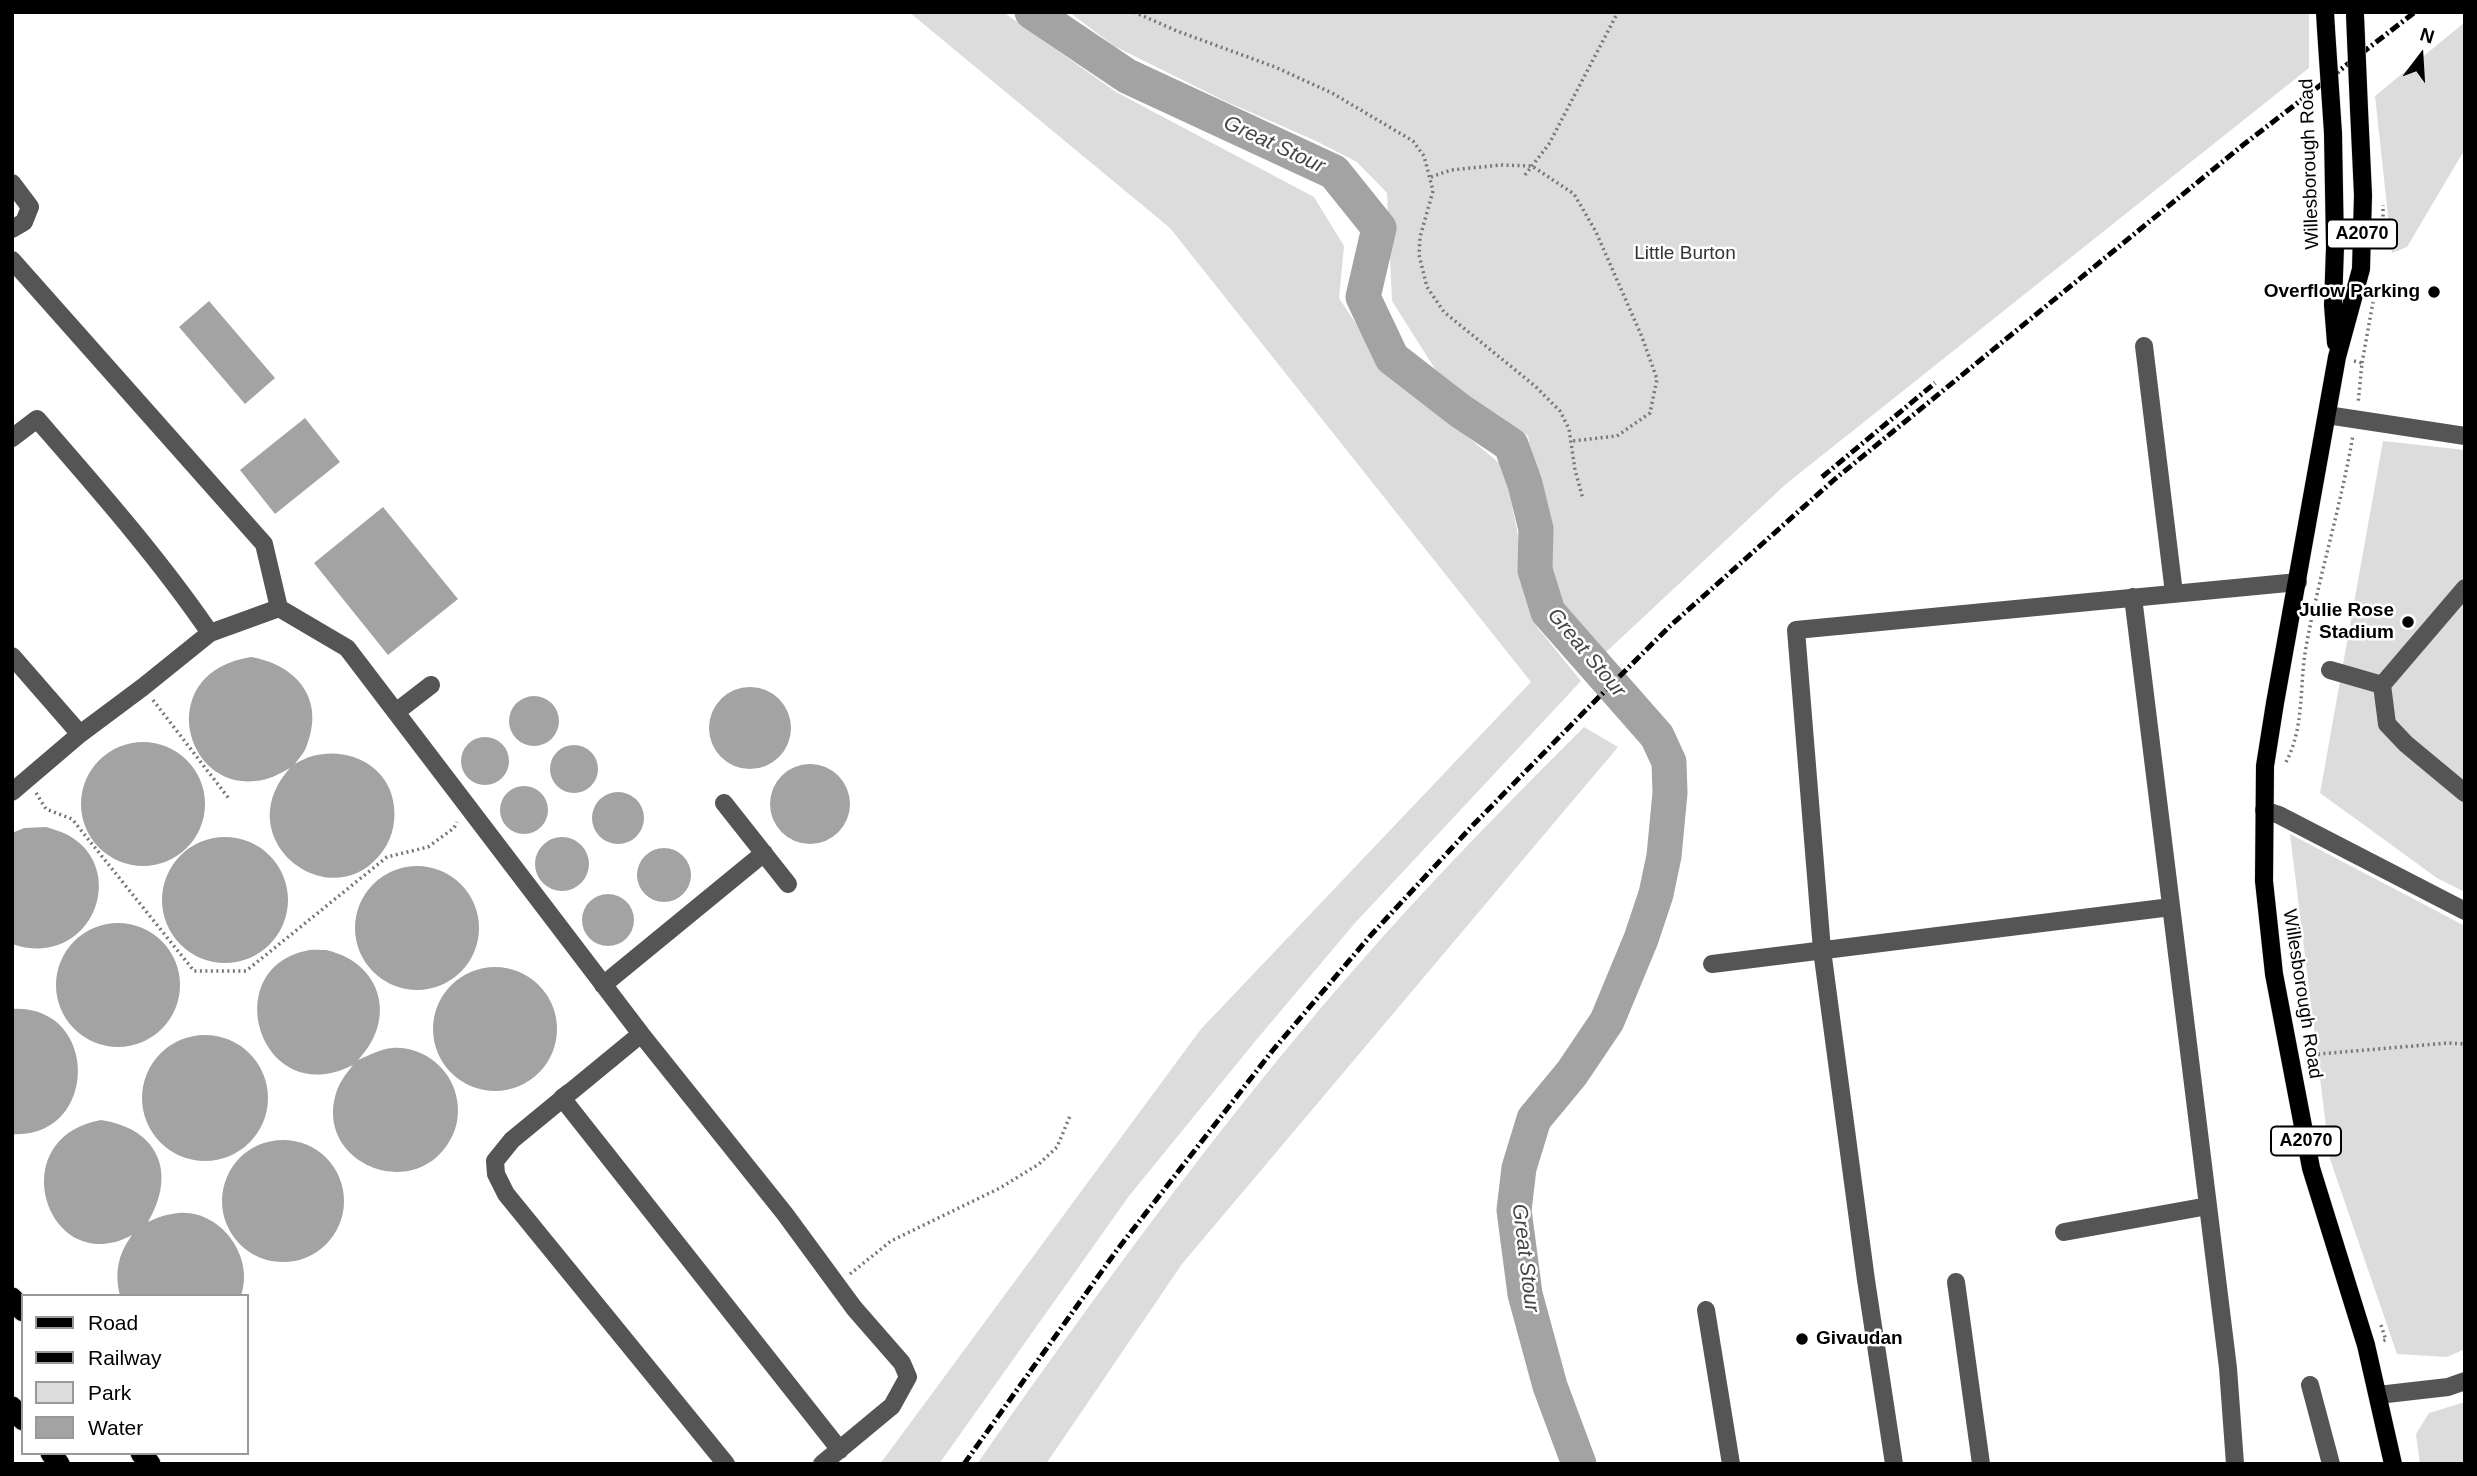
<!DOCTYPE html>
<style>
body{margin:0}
#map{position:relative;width:2477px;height:1476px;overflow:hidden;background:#fff;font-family:Helvetica,sans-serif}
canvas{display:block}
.frame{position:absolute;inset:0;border:14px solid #000;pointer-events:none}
.legend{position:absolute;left:21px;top:1294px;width:228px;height:161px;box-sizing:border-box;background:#fff;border:2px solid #999;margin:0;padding:9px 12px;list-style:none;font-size:21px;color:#000}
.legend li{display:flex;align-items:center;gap:14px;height:35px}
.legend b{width:35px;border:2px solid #999}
.north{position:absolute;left:2386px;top:21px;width:70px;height:70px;-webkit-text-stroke:5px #fff;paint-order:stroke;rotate:17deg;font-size:19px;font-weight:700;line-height:28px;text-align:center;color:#000}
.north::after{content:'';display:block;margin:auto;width:24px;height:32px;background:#000;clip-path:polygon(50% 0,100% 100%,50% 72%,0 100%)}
</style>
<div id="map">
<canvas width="2477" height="1476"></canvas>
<div class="frame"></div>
<ul class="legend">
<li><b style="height:9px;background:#000"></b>Road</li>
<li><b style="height:9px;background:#000"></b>Railway</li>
<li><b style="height:19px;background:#dcdcdc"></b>Park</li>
<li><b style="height:19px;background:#a3a3a3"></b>Water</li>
</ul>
<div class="north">N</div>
</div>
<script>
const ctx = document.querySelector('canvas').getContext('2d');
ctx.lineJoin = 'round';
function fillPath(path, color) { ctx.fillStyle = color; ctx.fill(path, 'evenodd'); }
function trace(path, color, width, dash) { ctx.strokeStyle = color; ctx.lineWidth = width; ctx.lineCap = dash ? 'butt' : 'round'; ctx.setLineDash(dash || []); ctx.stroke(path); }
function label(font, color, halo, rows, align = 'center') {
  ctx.font = font + ' Helvetica,sans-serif'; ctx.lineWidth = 5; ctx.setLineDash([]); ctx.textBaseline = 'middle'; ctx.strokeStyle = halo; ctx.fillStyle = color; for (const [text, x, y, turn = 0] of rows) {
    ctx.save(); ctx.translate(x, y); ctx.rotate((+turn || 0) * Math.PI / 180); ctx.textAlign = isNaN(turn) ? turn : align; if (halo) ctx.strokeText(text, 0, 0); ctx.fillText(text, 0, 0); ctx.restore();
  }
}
fillPath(new Path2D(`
 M909,12H1003L1116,92L1314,197L1344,246L1339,298L1386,369L1504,467L1537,627L1581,681L1355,923L1257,1039L1129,1196L939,1464H880L1201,1029L1531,682L1170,228Z
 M1069,12H2309V68L1786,484L1605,653L1562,609L1547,545L1528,436L1442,380L1392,301L1387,193L1357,162L1314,140L1227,102L1114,46Z
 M2465,22V149L2407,247L2392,253L2375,96Z
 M2383,441L2465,450V892L2437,878L2320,793Z
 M1584,727L1618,747L1182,1264L1046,1464H977C1103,1284 1233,1105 1379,941C1445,867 1514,797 1584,727Z
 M2290,834L2465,926V1349L2447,1357L2397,1354L2330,1159Z
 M2465,1402V1464H2420L2416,1434L2429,1413Z`), '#dcdcdc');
fillPath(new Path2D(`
 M209,301L275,378L245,404L179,327Z
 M305,418L340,462L275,514L240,470Z
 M383,507L458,599L388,655L314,563Z
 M251,657C297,665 325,699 307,745C305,752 299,758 295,764C332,740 389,758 394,806C396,825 391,842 379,856C327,917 227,838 290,768C279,774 269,780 255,781C183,789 154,672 251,657Z
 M709 728a41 41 0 1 1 82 0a41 41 0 1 1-82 0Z
 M509 721a25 25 0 1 1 50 0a25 25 0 1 1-50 0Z
 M461 761a24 24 0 1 1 48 0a24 24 0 1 1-48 0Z
 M81 804a62 62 0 1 1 124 0a62 62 0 1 1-124 0Z
 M550 769a24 24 0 1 1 48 0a24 24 0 1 1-48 0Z
 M770 804a40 40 0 1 1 80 0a40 40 0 1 1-80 0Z
 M500 810a24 24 0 1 1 48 0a24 24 0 1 1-48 0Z
 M592 818a26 26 0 1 1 52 0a26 26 0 1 1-52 0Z
 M46,827C52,829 60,831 66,834C132,868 91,971 12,944V833L24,828Z
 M162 900a63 63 0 1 1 126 0a63 63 0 1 1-126 0Z
 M535 864a27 27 0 1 1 54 0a27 27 0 1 1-54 0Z
 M637 875a27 27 0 1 1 54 0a27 27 0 1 1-54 0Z
 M355 928a62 62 0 1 1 124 0a62 62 0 1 1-124 0Z
 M582 920a26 26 0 1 1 52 0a26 26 0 1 1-52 0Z
 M56 985a62 62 0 1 1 124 0a62 62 0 1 1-124 0Z
 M326,950C383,963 397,1020 358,1060C370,1055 380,1049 393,1048C422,1046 450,1068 456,1095C460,1111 458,1128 449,1142C413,1202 318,1164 335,1097C338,1084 345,1075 353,1065C261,1112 217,971 305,951C311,949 320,950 326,950Z
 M433 1029a62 62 0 1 1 124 0a62 62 0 1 1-124 0Z
 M12,1009C101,1004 99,1140 12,1134Z
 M142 1098a63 63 0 1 1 126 0a63 63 0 1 1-126 0Z
 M101,1120C159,1129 177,1173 148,1222C158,1217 167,1214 179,1213C221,1210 255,1257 241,1296H120C114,1273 118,1254 132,1235C48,1281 0,1138 101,1120Z
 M222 1201a61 61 0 1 1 122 0a61 61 0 1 1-122 0Z`), '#a3a3a3');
trace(new Path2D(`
 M1032,12L1127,76L1334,172L1379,228L1363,297L1392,358L1459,410L1511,445L1525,484L1536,529L1535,570L1548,612L1657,736L1669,762L1670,793L1664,856L1656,894L1641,939L1607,1021L1572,1073L1534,1119L1519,1168L1514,1210L1525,1294L1550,1386L1579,1464`), '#a3a3a3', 35);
const major = new Path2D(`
 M2325,12L2326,29
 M2359,109L2363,195L2361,269L2337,357L2275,703L2265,766L2264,881L2274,974L2311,1168L2366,1345L2393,1464
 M2333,133L2335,247L2333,305L2336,343`);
const highway = new Path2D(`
 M12,1298L23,1311
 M12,1407L23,1420
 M51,1453L59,1464
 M141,1453L150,1464`);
trace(major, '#dbdbdb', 19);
trace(highway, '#dbdbdb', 23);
trace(new Path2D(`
 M1134,12L1177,31L1275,67L1332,93L1413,141L1424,156L1433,191L1420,237L1419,255L1427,287L1444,312L1535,386L1560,411L1569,429L1575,470L1583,499
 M1525,175L1549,144L1618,12
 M1431,177L1451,170L1501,165L1532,166L1574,194L1596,232L1642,337L1657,379L1650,413L1617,436L1572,441
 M2383,222V205
 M2354,361L2362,363L2358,404
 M2362,363L2373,302
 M153,700L230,800
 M2286,762C2305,726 2299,686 2306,647C2319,576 2341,506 2353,435
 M36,793L46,809L72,819L194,971H246L387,857L428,847L454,828L457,822
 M2307,1055L2448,1043L2465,1044
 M850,1274L891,1241L1000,1188L1039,1164L1057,1147L1070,1116
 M2381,1325L2386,1340L2382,1341`), '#777', 3.5, [2, 3.5]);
trace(new Path2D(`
 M12,183L30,207L24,222L12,229
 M12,260L264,544L279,608
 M2144,346L2174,593
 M2327,415L2465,436
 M12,438L37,419C97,488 158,557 210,633
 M2133,597L2228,1368L2235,1464
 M12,656L80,734
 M2330,670L2382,685L2465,588
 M2382,685L2387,724L2406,744L2465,793
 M396,712L431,685
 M12,792L80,734L143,687L210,633L279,608L347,648L641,1034L785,1214L854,1308L902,1363L908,1377L892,1406L822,1464
 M724,803L788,884
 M2264,810L2279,815L2465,911
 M1712,964L2171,907
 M603,985L764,853
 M641,1034L512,1140L495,1161L496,1174L506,1194L726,1464
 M570,1092L562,1098L840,1450
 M2064,1232L2208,1206
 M1956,1282L1981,1464
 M1706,1310L1731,1464
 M2310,1385L2331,1464
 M2378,1395L2448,1387L2465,1381
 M1894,1464L1866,1280L1822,950L1796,630L2298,582`), '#555', 18);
trace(major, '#000', 18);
trace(highway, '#000', 21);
trace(new Path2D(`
 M1822,477L1935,383
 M964,1464L1117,1250L1273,1050L1371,935L1475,823L1582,714L1670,626L1835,479L2243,145L2415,12`), '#000', 5, [10, 3.5, 2, 3.5]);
const majorBridge = new Path2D(`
 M2355,15L2359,109
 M2326,29L2333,133`);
trace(majorBridge, '#dbdbdb', 19, []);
trace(majorBridge, '#000', 18);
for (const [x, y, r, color] of [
 [2434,292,7,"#000"],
 [2408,622,7,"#000"],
 [1802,1339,7,"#000"]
]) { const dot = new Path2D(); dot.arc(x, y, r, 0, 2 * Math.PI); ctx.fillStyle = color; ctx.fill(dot); trace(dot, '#fff', 2.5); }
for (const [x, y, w] of [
 [2362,234,70],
 [2306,1141,70]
]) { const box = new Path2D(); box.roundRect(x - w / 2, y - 14.5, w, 29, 5); ctx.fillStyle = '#fff'; ctx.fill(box); trace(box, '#000', 2); }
label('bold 18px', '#000', null, [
 ["A2070",2362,234],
 ["A2070",2306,1141]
]);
label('19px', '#000', '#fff', [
 ["Willesborough Road",2310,164,-92],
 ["Willesborough Road",2302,994,81]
]);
label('19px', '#333', '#fff', [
 ["Little Burton",1685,254]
]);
label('bold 19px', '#000', '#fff', [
 ["Overflow Parking",2420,292],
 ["Julie Rose",2394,611],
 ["Stadium",2394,633],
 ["Givaudan",1816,1339,"left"]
], 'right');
label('italic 21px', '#444', '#fff', [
 ["Great Stour",1274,145,25],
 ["Great Stour",1586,653,50],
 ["Great Stour",1525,1258,83]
]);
</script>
